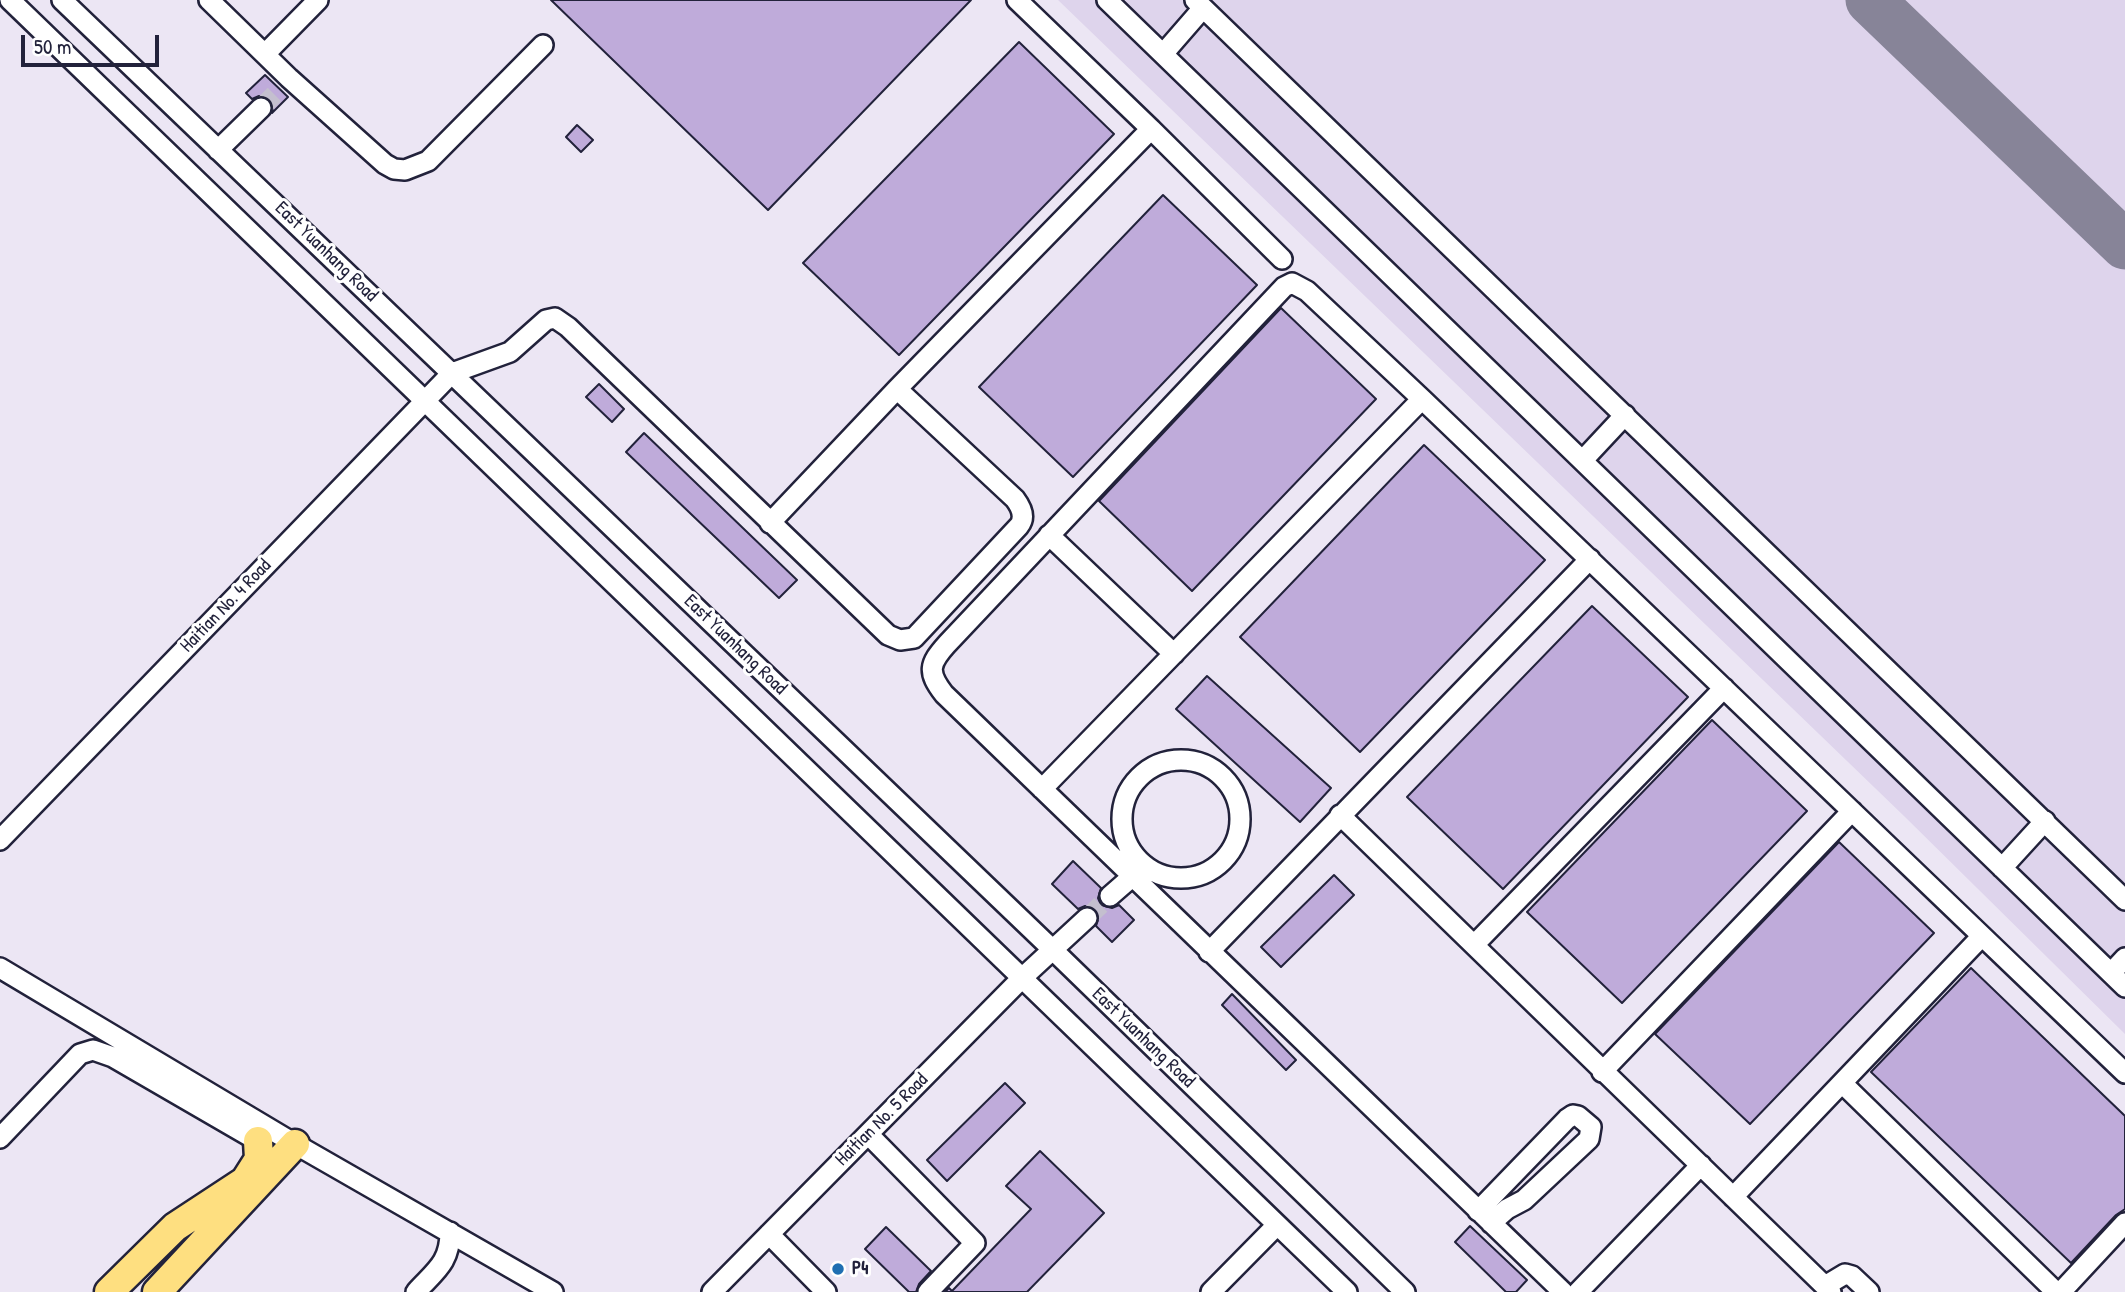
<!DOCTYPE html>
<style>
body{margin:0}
#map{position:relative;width:2125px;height:1292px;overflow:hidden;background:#ece6f4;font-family:"Patrick Hand",sans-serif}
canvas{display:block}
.scale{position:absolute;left:21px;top:35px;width:138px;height:32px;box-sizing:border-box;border:4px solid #22223b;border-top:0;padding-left:9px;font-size:21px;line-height:24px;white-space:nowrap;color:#22223b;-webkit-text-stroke:5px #fff;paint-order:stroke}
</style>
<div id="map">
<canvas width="2125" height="1292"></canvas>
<div class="scale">50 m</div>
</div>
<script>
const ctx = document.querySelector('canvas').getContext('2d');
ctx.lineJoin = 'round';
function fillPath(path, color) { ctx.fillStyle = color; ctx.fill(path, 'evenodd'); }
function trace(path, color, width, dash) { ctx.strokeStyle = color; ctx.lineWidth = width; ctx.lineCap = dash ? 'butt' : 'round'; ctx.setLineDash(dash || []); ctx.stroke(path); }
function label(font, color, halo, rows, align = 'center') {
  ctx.font = font + ' "Patrick Hand",sans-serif'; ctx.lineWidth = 6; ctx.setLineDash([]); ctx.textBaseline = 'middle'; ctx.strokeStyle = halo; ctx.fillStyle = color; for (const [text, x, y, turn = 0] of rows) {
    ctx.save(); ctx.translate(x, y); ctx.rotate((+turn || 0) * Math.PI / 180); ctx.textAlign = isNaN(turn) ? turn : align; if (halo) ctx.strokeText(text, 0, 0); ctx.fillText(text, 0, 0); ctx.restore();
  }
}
fillPath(new Path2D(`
 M1058,0H2125V1034L1904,816Z`), '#ded4ec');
trace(new Path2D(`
 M1870,0L2125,245`), '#878498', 49);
const building = new Path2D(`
 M551,0H971L768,210Z
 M1019,42L1114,134L899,355L803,263Z
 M265,75L288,97L272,113L273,106L269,99L259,96L252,99L246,93Z
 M577,125L593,140L581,152L566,137Z
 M1163,195L1257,285L1073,477L979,387Z
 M1281,308L1376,399L1192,591L1099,501Z
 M599,384L624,409L612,422L586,397Z
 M644,433L797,580L779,598L626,452Z
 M1424,445L1545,560L1360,752L1240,637Z
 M1592,606L1688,697L1503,889L1407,797Z
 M1207,676L1331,788L1300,822L1176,709Z
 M1712,720L1807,811L1622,1003L1527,912Z
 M1839,842L1934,933L1750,1124L1655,1034Z
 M1073,861L1101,888L1098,898L1101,905L1112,908L1119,905L1134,920L1112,942L1096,926L1099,916L1095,909L1085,906L1078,909L1052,884Z
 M1334,875L1354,895L1281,967L1261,947Z
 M1971,968L2125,1116V1209L2116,1215L2071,1263L1871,1072Z
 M1232,994L1296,1060L1286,1070L1222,1005Z
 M1005,1083L1025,1103L947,1181L927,1160Z
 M1040,1151L1104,1213L1027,1292H945L949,1288L952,1291L1031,1209L1006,1186Z
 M1470,1226L1527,1280L1516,1292H1506L1455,1242Z
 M886,1227L931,1271L919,1284L916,1292H909L865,1249Z`);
fillPath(building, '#bfabda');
trace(building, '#22223b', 2);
trace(new Path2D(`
 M261,108L280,89
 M1087,918L1110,896`), '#c4bfcf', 19, [19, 10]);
const minor = new Path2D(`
 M10,0L1347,1292
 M62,0L1053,950L1405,1292
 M209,0L289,78L385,164L394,169L405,170L428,161L543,45
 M1017,0L1151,129
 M1107,0L2125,987
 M1195,0L2125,900
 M265,54L318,0
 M1163,54L1203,8
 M218,150L261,108
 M1583,460L1625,415
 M770,523L897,389L1151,129L1282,259
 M1049,535L1174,654
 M1122 819a59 59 0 1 1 118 0a59 59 0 1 1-118 0Z
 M1042,789L1422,399
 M1340,815L1831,1292
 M0,840L452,373L510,352L546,320L555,318L568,327L888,635L900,640L914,638L1019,526C1026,517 1021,507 1015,499L897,389
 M2002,868L2045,821
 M1110,896L1141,869
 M1474,945L1724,688
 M1209,952L1590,559
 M0,968L295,1144L553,1292
 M2111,973L2125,958
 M1602,1072L1852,811
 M1842,1083L2056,1292
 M868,1134L975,1243L928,1292
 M0,1138L80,1054L93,1050L113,1057L258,1141
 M1733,1197L1982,936
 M1478,1211L1567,1119L1573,1115L1578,1116L1591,1127L1589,1139L1524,1200L1507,1209L1491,1223
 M769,1234L826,1292
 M1825,1286L1845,1274L1852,1276L1869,1292
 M416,1292C435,1271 450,1263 450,1232
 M712,1292L1022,978L1087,918
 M1211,1292L1277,1225
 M1563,1292L944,694C927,672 929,664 947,644L1284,287L1292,283L1307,291L1422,399L2125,1073
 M1578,1292L1701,1165
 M2061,1292L2125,1223`);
const highway = new Path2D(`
 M109,1292L175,1227L245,1181L259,1159L258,1141
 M157,1292L295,1144`);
trace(minor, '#22223b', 24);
trace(highway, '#22223b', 33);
trace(minor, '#fff', 19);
trace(highway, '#fedf80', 28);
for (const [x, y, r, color] of [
 [838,1269,7,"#1f6fb2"]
]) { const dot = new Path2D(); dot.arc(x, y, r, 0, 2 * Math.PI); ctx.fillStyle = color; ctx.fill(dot); trace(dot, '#fff', 2.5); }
label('19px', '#22223b', '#fff', [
 ["East Yuanhang Road",326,252,44],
 ["Haitian No. 4 Road",226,606,-46],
 ["East Yuanhang Road",735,645,44],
 ["East Yuanhang Road",1143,1038,44],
 ["Haitian No. 5 Road",882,1120,-45]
]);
label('bold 19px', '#22223b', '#fff', [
 ["P4",852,1269]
], 'left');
</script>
